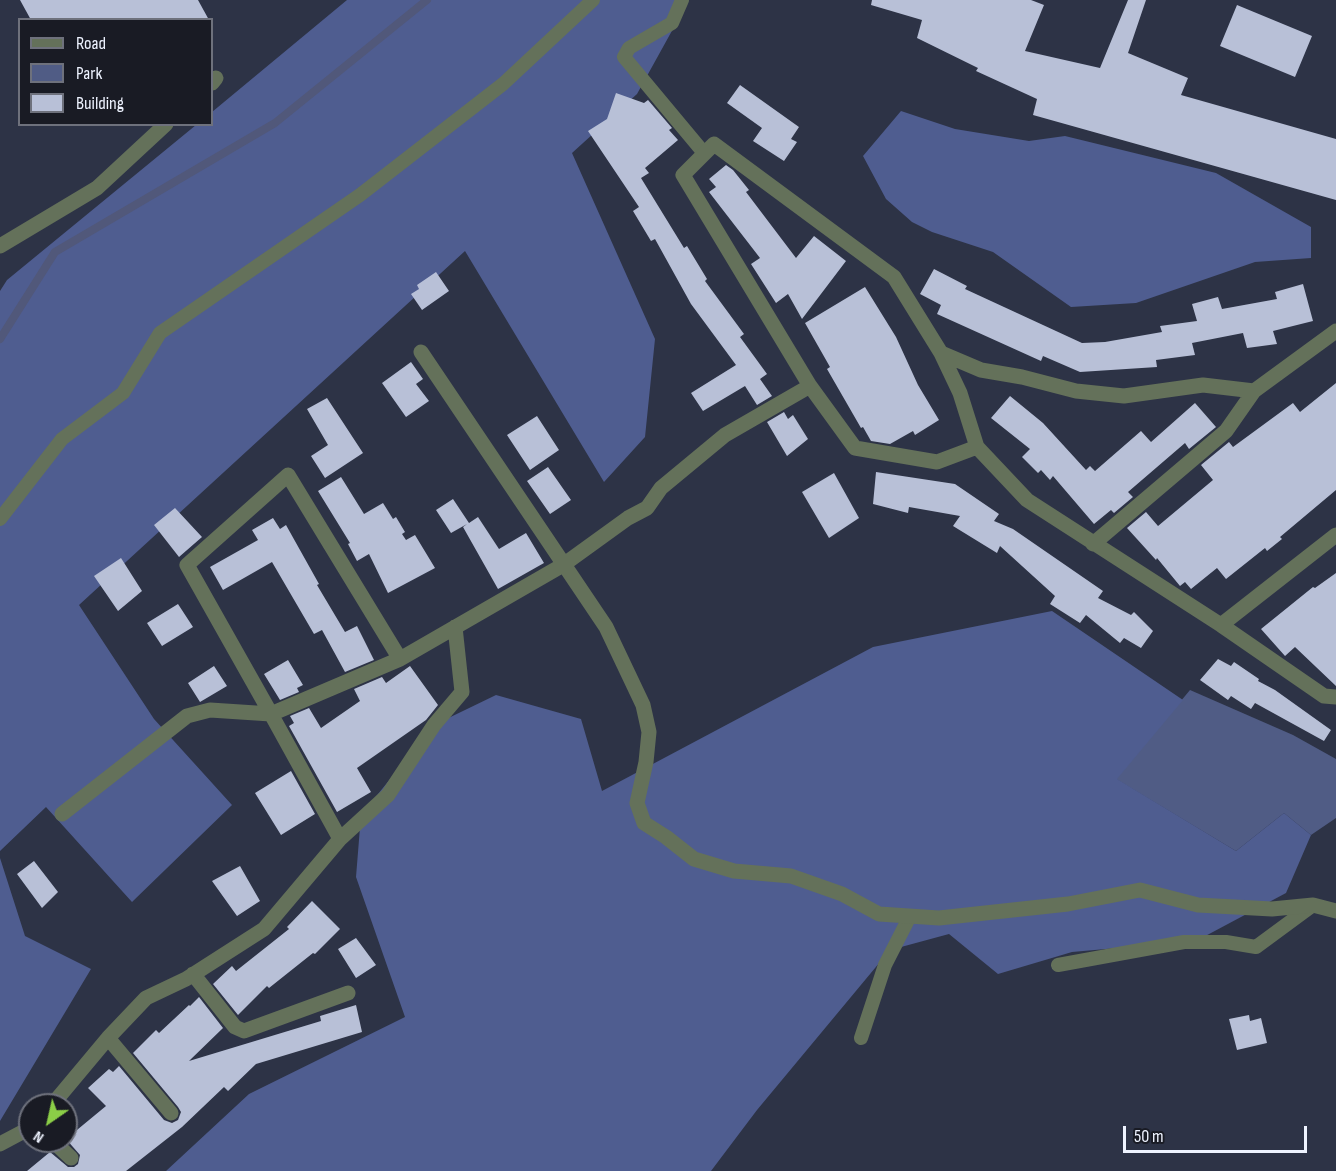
<!DOCTYPE html>
<style>
body{margin:0}
#map{position:relative;width:1336px;height:1171px;overflow:hidden;background:#2d3346;font-family:"Sofia Sans Condensed",sans-serif}
canvas{display:block}
.legend{position:absolute;left:18px;top:18px;width:195px;height:108px;box-sizing:border-box;background:#191b24;border:2px solid #6e717c;margin:0;padding:8px 10px;list-style:none;font-size:18px;color:#eef3ff}
.legend li{display:flex;align-items:center;gap:12px;height:30px}
.legend b{width:30px;border:2px solid #6e717c}
.north{position:absolute;left:18px;top:1093px;width:60px;height:60px;box-sizing:border-box;background:#191b24;border:2px solid #6e717c;border-radius:50%;rotate:214deg;font-size:16px;font-weight:700;line-height:24px;text-align:center;color:#eef3ff}
.north::after{content:'';display:block;margin:auto;width:21px;height:27px;background:#8bce47;clip-path:polygon(50% 0,100% 100%,50% 72%,0 100%)}
.scale{position:absolute;left:1123px;top:1126px;width:184px;height:27px;box-sizing:border-box;border:3px solid #eef3ff;border-top:0;padding-left:8px;font-size:18px;line-height:21px;white-space:nowrap;color:#eef3ff;-webkit-text-stroke:4px #191b24;paint-order:stroke}
</style>
<div id="map">
<canvas width="1336" height="1171"></canvas>
<ul class="legend">
<li><b style="height:8px;background:#64715a"></b>Road</li>
<li><b style="height:16px;background:#505c85"></b>Park</li>
<li><b style="height:16px;background:#b8c0d7"></b>Building</li>
</ul>
<div class="north">N</div>
<div class="scale">50 m</div>
</div>
<script>
const ctx = document.querySelector('canvas').getContext('2d');
ctx.lineJoin = 'round';
function fillPath(path, color) { ctx.fillStyle = color; ctx.fill(path, 'evenodd'); }
function trace(path, color, width, dash) { ctx.strokeStyle = color; ctx.lineWidth = width; ctx.lineCap = dash ? 'butt' : 'round'; ctx.setLineDash(dash || []); ctx.stroke(path); }
fillPath(new Path2D(`
 M1190,690L1293,735L1336,759V818L1311,835L1284,813L1236,851L1116,779Z`), '#505c85');
fillPath(new Path2D(`
 M347,0H689L637,94L572,153L655,339L645,437L604,482L465,251L79,605L154,719L232,805L132,902L46,807L0,851V291L7,280L196,125L212,124V112Z
 M901,111L955,129L1029,141L1065,136L1216,173L1311,227V258L1255,262L1136,303L1071,307L993,252L932,232L912,222L886,199L863,156Z
 M1052,611L1183,700L1117,779L1236,851L1284,813L1311,835L1286,893L1196,941L1072,952L998,974L949,934L890,950L757,1110L711,1171H166L249,1094L405,1017L356,877L361,815L434,725L496,695L581,719L602,791L873,647Z
 M0,858L25,936L91,969L0,1121Z`), '#4f5d90');
trace(new Path2D(`
 M0,339L55,252L275,123L427,0`), '#51587a', 8);
fillPath(new Path2D(`
 M20,0H198L209,20H31Z
 M872,0H1031L1044,5L1025,51L1100,68L1128,0H1146L1128,53L1188,78L1181,95L1336,139V200L1033,115L1037,99L976,71L978,68L917,38L922,20L871,5Z
 M1237,5L1312,36L1295,77L1220,46Z
 M740,85L799,127L791,139L797,142L784,161L753,141L762,128L727,103Z
 M616,93L644,103L648,100L672,128L669,130L678,140L645,168L649,173L641,178L684,248L687,246L707,279L705,281L744,334L740,337L767,374L760,379L772,396L757,405L745,386L703,411L691,393L736,365L691,304L655,239L651,241L633,211L639,207L588,131L607,119Z
 M726,165L733,170L749,190L746,192L796,258L814,236L846,261L802,319L788,294L776,303L751,264L760,258L709,192L716,187L709,179Z
 M934,269L967,286L965,289L1082,343L1105,342L1162,332L1160,326L1197,321L1192,304L1218,297L1222,309L1277,299L1275,292L1303,284L1313,321L1273,331L1277,344L1247,348L1243,333L1192,343L1195,355L1156,360L1157,367L1080,372L1043,356L1041,361L937,314L941,305L920,294Z
 M436,272L449,291L422,310L411,294L419,289L417,285Z
 M865,287L896,337L918,385L939,420L915,435L913,431L890,444L871,441L863,427L861,428L827,369L830,367L805,323Z
 M411,362L423,379L416,384L429,401L406,417L382,383Z
 M1336,383V490L1280,537L1282,539L1267,551L1265,548L1226,579L1217,568L1191,589L1185,582L1180,586L1157,558L1156,560L1127,528L1146,512L1158,526L1213,480L1201,465L1229,442L1233,447L1293,403L1300,412Z
 M1010,396L1043,423L1086,470L1090,466L1095,471L1141,431L1151,442L1195,403L1216,427L1189,449L1185,443L1128,492L1133,497L1114,513L1111,510L1094,524L1053,476L1050,480L1041,470L1038,473L1022,457L1030,449L991,418Z
 M327,398L363,453L325,478L311,456L328,445L307,409Z
 M784,412L788,419L793,415L808,439L787,456L767,422Z
 M537,416L559,450L530,470L507,435Z
 M548,467L571,500L550,514L527,481Z
 M876,472L955,484L999,514L994,521L1013,529L1103,591L1098,598L1131,615L1134,612L1153,631L1141,648L1124,638L1120,643L1086,615L1080,623L1050,604L1055,596L1000,546L997,553L953,526L960,516L909,507L908,513L873,504Z
 M834,473L859,518L829,538L802,492Z
 M341,477L364,514L383,503L393,519L396,517L405,532L402,534L406,540L415,535L435,568L388,593L369,554L357,561L348,544L350,543L318,491Z
 M453,499L469,523L478,517L499,549L526,533L544,563L498,589L463,527L467,524L451,533L436,510Z
 M175,508L202,537L179,557L154,525Z
 M273,518L280,529L286,525L319,584L317,585L345,632L357,626L374,660L345,672L322,630L314,634L272,562L223,590L210,567L258,540L252,530Z
 M121,558L142,591L118,611L94,576Z
 M1336,573V686L1295,647L1285,656L1261,629L1313,587L1315,588Z
 M178,604L193,627L162,646L147,623Z
 M1218,659L1231,666L1234,662L1259,679L1258,681L1275,690L1331,730L1324,741L1255,703L1251,709L1231,696L1228,700L1200,680Z
 M288,660L303,685L297,688L299,692L280,700L264,674Z
 M214,666L227,686L200,702L188,683Z
 M410,666L438,705L426,720L357,768L371,792L337,812L289,726L294,723L290,716L309,708L321,728L360,701L354,689L382,677L386,683Z
 M291,771L315,814L281,835L255,793Z
 M34,861L58,892L42,908L17,874Z
 M240,866L260,901L237,916L212,881Z
 M312,901L340,929L315,954L313,953L269,988L267,986L238,1015L213,984L232,966L236,971L289,929L287,927Z
 M356,938L376,965L356,978L338,949Z
 M199,997L223,1028L189,1061L321,1021L320,1016L356,1005L362,1032L256,1064L228,1091L224,1087L182,1127L126,1171H27L50,1152L68,1167H74L78,1164L80,1155L66,1139L106,1106L88,1088L109,1069L113,1072L119,1066L164,1120L172,1123L178,1120L181,1112L178,1107L133,1053L156,1030L159,1033L189,1005L190,1006Z
 M1249,1015L1250,1021L1261,1018L1267,1043L1237,1050L1229,1019Z`), '#b8c0d7');
trace(new Path2D(`
 M682,0L672,23L629,48L624,57L704,153
 M0,519L62,439L123,393L160,333L360,195L503,84L593,0
 M1058,965L1184,942H1226L1256,947L1313,905
 M861,1038L885,965L910,916`), '#64715a', 14);
trace(new Path2D(`
 M212,83L216,78
 M0,246L97,188L166,124
 M421,352L606,627L643,705L649,732L646,762L637,803L644,823L666,837L694,859L734,871L791,876L842,894L879,914L939,918L1068,904L1140,890L1198,905L1272,909L1313,905L1336,911
 M941,353L960,393L977,447L1027,500L1221,625L1324,696L1336,697
 M977,447L937,462L855,448L810,386L683,175L714,144L894,277L941,353L981,370L1022,377L1076,391L1124,396L1203,385L1254,391L1336,331
 M1093,544L1226,431L1254,391
 M1221,625L1336,535
 M271,714L187,565L288,475L400,659
 M62,814L187,716L210,710L271,714
 M340,839L388,795L434,725L462,692L455,627
 M193,974L235,1027L244,1031L348,993
 M108,1038L171,1113
 M52,1105L108,1038L146,998L186,979L264,929L340,839L271,714L400,659L563,565L628,518L647,508L661,488L725,435L810,386
 M53,1141L71,1158
 M0,1144L30,1128`), '#64715a', 15);
</script>
